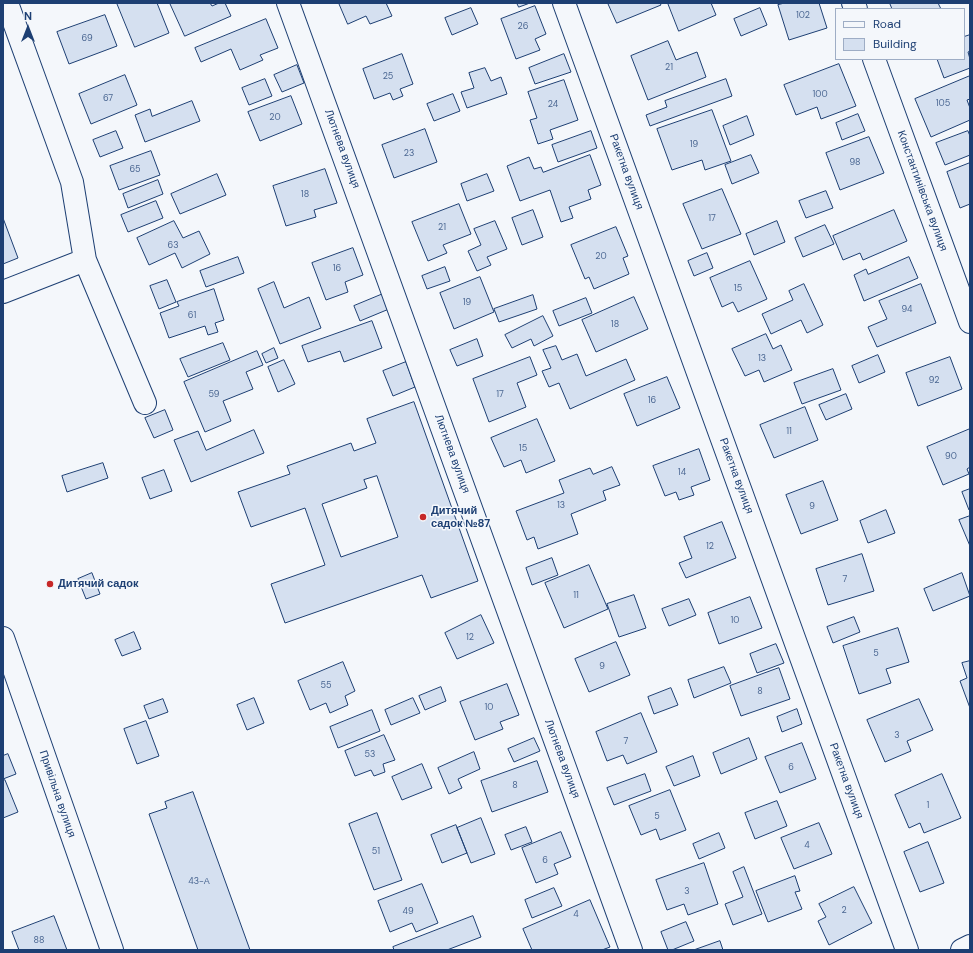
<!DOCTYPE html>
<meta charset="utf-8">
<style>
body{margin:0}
#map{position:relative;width:973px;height:953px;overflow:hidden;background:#f4f7fb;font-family:"DM Sans",sans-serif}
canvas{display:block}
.frame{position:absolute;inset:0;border:4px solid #1d3f73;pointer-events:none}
.legend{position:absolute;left:835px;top:8px;width:130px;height:52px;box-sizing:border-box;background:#f4f7fb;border:1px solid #9eadc5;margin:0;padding:5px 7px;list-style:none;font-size:12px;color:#1d3f73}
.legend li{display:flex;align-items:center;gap:8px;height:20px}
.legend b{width:20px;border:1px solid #9eadc5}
.north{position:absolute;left:8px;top:8px;width:40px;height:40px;-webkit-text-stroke:3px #f4f7fb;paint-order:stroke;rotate:0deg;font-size:11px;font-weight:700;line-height:16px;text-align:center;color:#1d3f73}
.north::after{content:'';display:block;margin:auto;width:14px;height:18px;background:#1d3f73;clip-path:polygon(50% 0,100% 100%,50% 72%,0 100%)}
</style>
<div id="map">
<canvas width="973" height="953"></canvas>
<div class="frame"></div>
<ul class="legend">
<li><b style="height:5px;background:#f4f7fb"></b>Road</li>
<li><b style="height:11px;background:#d5e0f0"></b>Building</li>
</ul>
<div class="north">N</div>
</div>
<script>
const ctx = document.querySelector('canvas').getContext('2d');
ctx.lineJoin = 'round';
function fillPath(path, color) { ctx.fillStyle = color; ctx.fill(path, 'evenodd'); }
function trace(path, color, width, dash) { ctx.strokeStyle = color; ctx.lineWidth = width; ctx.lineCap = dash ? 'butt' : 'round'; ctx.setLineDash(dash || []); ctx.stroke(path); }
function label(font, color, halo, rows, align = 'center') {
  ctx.font = font + ' "DM Sans",sans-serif'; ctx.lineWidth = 3; ctx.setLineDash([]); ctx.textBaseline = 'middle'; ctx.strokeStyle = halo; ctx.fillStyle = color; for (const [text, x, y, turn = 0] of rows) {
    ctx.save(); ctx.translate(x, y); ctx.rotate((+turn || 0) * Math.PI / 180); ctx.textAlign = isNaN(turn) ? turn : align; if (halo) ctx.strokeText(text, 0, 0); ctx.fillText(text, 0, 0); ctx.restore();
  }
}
const building = new Path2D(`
 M117,3H157L169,33L135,47Z
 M170,3H210L212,6L219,3H225L231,16L185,36Z
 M339,3H386L392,16L370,24L366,16L348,24Z
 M517,3H530L519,7Z
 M608,3H660L661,5L617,23Z
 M668,3H711L716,15L679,31Z
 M785,3H819L827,28L789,40L778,5Z
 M892,3H938L941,9H892L890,4Z
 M535,6L546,34L535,39L540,50L516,59L501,19Z
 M471,8L478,24L452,35L445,18Z
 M760,8L767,25L741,36L734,19Z
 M105,15L117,46L69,64L57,32Z
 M266,19L278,48L260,55L263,60L240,70L231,49L201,62L195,48Z
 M970,35V51L968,52L970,59V68L944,78L937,59H964V37Z
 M668,41L676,60L697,52L706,77L648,100L631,56Z
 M402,54L413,84L400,89L403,96L393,100L390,93L374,99L363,69Z
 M564,54L571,72L535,84L529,68Z
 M839,64L856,106L821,119L817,107L796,115L784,85Z
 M297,65L304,83L282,92L274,75Z
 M485,68L491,81L501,77L507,94L467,108L461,92L474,88L469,73Z
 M125,75L137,105L91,124L79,94Z
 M970,76V99L967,100L970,108V120L931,137L915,99Z
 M265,79L272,96L249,105L242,88Z
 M726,79L732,96L650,126L646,115L667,107L665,101Z
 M564,80L578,120L550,130L553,139L538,144L530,120L537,118L528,92Z
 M453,94L460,111L434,121L427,104Z
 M291,96L302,124L260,141L248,112Z
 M192,101L200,121L145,142L135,115L150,109L152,116Z
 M712,110L731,161L705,170L702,160L672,170L657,129Z
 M858,114L865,131L842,140L836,123Z
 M747,116L754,135L730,145L723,126Z
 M425,129L437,162L394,178L382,145Z
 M116,131L123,148L100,157L93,140Z
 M591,131L597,148L558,162L552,145Z
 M968,131L970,136V155L945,165L936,143Z
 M869,137L884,173L840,190L826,153Z
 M151,151L160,175L119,190L110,166Z
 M590,155L601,185L588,190L591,199L569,207L573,218L561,222L550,190L520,201L507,166L529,157L534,169L541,167L543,172Z
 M751,155L759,173L732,184L725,165Z
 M970,163V204L960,208L947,172Z
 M325,169L337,203L314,210L316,217L286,226L273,186Z
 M217,174L226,195L180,214L171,194Z
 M487,174L494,191L467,201L461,184Z
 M158,180L163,194L128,208L123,194Z
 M722,189L741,234L702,249L683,204Z
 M826,191L833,208L806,218L799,201Z
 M156,201L163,218L128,232L121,215Z
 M459,204L471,234L443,245L447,253L428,261L412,222Z
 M533,210L543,237L522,245L512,218Z
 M894,210L907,241L863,260L860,253L843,260L833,236Z
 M3,218L18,258L3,264Z
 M174,221L183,238L199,231L210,254L182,268L175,253L149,265L137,238Z
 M495,221L507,249L487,257L491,265L477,271L468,251L481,245L474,229Z
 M777,221L785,242L754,255L746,234Z
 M825,225L834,244L803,257L795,238Z
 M616,227L628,256L623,258L629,274L594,289L589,277L585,279L571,245Z
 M353,248L363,275L345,282L348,292L326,300L312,263Z
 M707,253L713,268L694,276L688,261Z
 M238,257L244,273L206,287L200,271Z
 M909,257L918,278L864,301L854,275L866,269L868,274Z
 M750,261L767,299L738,312L733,302L722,307L710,278Z
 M445,267L450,281L427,289L422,276Z
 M480,277L494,312L454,329L440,293Z
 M167,280L176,302L159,309L150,286Z
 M274,282L284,308L309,297L321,328L280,344L258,289Z
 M804,284L823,325L807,333L801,320L771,334L762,314L793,300L789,291Z
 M921,284L936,323L877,347L868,327L887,319L879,301Z
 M214,289L224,320L215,323L218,332L208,335L205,326L169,338L160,313L179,306L177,302Z
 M383,294L389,309L360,321L354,306Z
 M533,295L537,309L499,322L494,309Z
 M634,297L648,329L596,352L582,320Z
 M586,298L592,313L559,326L553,311Z
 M543,316L553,336L534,346L531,339L512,348L505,335Z
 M372,321L382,348L344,362L340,351L308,362L302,346Z
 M766,334L773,349L781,345L792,370L764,382L759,370L745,376L732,349Z
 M477,339L483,356L457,366L450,350Z
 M223,343L230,360L188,377L180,359Z
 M556,346L562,360L577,354L586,376L626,359L635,380L570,409L559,383L549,387L542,371L551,368L543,350Z
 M274,348L278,358L266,363L262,354Z
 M257,351L263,365L246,372L253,389L223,401L231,421L205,432L184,382Z
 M878,355L885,372L859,383L852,366Z
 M530,357L537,375L517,383L526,407L489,422L473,379Z
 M950,357L962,389L918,406L906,373Z
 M284,360L295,384L278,392L268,367Z
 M406,362L415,387L393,396L383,371Z
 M833,369L841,390L802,404L794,383Z
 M667,377L680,408L637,426L624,394Z
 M846,394L852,409L826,420L819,405Z
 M414,402L478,581L431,598L422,575L285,623L271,584L325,565L305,508L251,527L238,492L290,474L287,466L351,443L354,451L376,443L367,419ZM377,476L398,537L341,557L322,504L367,488L364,480Z
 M805,407L818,440L774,458L760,425Z
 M165,410L173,430L154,438L145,418Z
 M537,419L555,461L526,473L521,460L504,467L491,438Z
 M970,429V467L967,469L969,474L943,485L927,447Z
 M254,430L264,453L191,482L174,440L198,431L206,450Z
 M699,449L710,480L691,487L694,495L679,500L676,492L665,496L653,466Z
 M103,463L108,478L67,492L62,476Z
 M612,467L620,485L603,491L606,500L571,514L578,534L538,549L534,537L527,540L516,511L564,493L559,480L590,468L593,474Z
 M164,470L172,491L150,499L142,478Z
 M823,481L838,520L801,534L786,495Z
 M970,489V509L969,510L962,492Z
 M886,510L895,533L868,543L860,521Z
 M970,516V546L959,520Z
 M722,522L736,558L686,578L679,563L692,558L684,537Z
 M862,554L874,591L828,605L816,569Z
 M552,558L558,575L532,585L526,568Z
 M589,565L608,609L564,628L545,583Z
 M92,573L100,594L86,599L78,579Z
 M962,573L970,596L933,611L924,589Z
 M634,595L646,628L619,637L607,604Z
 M750,597L762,628L719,644L708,613Z
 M689,599L696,615L669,626L662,609Z
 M481,615L494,643L457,659L445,633Z
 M854,617L860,632L833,643L827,627Z
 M898,628L909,662L886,669L891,683L859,694L843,646Z
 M134,632L141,649L122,656L115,640Z
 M616,642L630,675L589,692L575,659Z
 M776,644L784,663L757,673L750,654Z
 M970,661V708L960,681L967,678L962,663Z
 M343,662L355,691L345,696L348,705L330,713L326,703L310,710L298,681Z
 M724,667L731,683L694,698L688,680Z
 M779,668L790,699L741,716L730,686Z
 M507,684L519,715L500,722L503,729L475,740L460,702Z
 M441,687L446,701L425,710L419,696Z
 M671,688L678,705L654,714L648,697Z
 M254,698L264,723L247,730L237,705Z
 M413,698L420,713L391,725L385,710Z
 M163,699L168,712L149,719L144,706Z
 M919,699L933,730L907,741L911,751L885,762L867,720Z
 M797,709L802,724L782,732L777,717Z
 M372,710L380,731L338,748L330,727Z
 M641,713L657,752L627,764L623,755L607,761L596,732Z
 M146,721L159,756L137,764L124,729Z
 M384,735L395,760L383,764L385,772L374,776L371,770L355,776L345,751Z
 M534,738L540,751L514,762L508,749Z
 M749,738L757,759L721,774L713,753Z
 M802,743L816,779L780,793L765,757Z
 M474,752L480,769L458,779L462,788L449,794L438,768Z
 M8,754L16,774L3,779V756Z
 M693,756L700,776L674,786L666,767Z
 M537,761L548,792L492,812L481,781Z
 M422,764L432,788L402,800L392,777Z
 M645,774L651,791L614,805L607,788Z
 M942,774L961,818L924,833L920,823L909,828L895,795Z
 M5,780L18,812L3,818V781Z
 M670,790L686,830L660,840L656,829L641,835L629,806Z
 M193,792L250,950H198L149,814L167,808L165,802Z
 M777,801L787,826L755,839L745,813Z
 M377,813L402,880L374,890L349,824Z
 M481,818L495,854L471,863L457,828Z
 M819,823L832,854L794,869L781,838Z
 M456,825L467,853L442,863L431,835Z
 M526,827L532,842L511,850L505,835Z
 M561,832L571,857L554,864L558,874L536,883L522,848Z
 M719,833L725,848L699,859L693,844Z
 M928,842L944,883L920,892L904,852Z
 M704,863L718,904L688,915L684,904L667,910L656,880Z
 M744,867L762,914L733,925L725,904L743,897L733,872Z
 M795,876L800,891L795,892L802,909L768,922L756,891Z
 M422,884L438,923L416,932L412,923L390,932L378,901Z
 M854,887L872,923L829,945L818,921L826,917L819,904Z
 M554,888L562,906L532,918L525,900Z
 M590,900L610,947L602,950H532L523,929Z
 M54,916L67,950H19L12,932Z
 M473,916L481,937L447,950H394L393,947Z
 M686,922L694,941L672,950H668L661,932Z
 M720,941L723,950H694Z`);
fillPath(building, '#d5e0f0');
trace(building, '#1d3f73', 1);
const minor = new Path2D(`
 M288,3L631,950
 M564,3L907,950
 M853,3L856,9
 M874,59L970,322
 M85,260L145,403
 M3,292L85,260L72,182L7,3
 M962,950L970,946`);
const tertiary = new Path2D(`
 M3,638L112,950`);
trace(minor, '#1d3f73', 24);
trace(tertiary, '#1d3f73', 24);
trace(minor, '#f4f7fb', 22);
trace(tertiary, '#f4f7fb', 22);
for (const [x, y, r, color] of [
 [423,517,4,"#c62828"],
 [50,584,4,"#c62828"]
]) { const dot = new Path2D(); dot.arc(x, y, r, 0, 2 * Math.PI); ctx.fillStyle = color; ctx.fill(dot); trace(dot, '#f4f7fb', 1.5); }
label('9px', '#4b6792', null, [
 ["102",803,16],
 ["26",523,27],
 ["69",87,39],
 ["21",669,68],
 ["25",388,77],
 ["100",820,95],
 ["67",108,99],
 ["105",943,104],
 ["24",553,105],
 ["20",275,118],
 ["19",694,145],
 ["23",409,154],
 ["98",855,163],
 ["65",135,170],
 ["18",305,195],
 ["17",712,219],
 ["21",442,228],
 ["63",173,246],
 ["20",601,257],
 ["16",337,269],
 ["15",738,289],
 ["19",467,303],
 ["94",907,310],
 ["61",192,316],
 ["18",615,325],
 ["13",762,359],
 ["92",934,381],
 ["59",214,395],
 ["17",500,395],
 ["16",652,401],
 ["11",789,432],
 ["15",523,449],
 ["90",951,457],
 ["14",682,473],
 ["13",561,506],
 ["9",812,507],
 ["12",710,547],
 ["7",845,580],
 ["11",576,596],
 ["10",735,621],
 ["12",470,638],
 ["5",876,654],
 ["9",602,667],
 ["55",326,686],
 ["8",760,692],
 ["10",489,708],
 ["3",897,736],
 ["7",626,742],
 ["53",370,755],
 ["6",791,768],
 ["8",515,786],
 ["1",928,806],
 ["5",657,817],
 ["4",807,846],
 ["51",376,852],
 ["6",545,861],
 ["43-А",199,882],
 ["3",687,892],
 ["2",844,911],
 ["49",408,912],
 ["4",576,915],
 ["88",39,941]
]);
label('11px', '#1d3f73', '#f4f7fb', [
 ["Лютнева вулиця",342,149,70],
 ["Ракетна вулиця",626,172,70],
 ["Константинівська вулиця",922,191,70],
 ["Лютнева вулиця",452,454,70],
 ["Ракетна вулиця",736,476,70],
 ["Лютнева вулиця",562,759,70],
 ["Ракетна вулиця",846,781,70],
 ["Привільна вулиця",57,794,71]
]);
label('bold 11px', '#1d3f73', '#f4f7fb', [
 ["Дитячий",431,511],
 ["садок №87",431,524],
 ["Дитячий садок",58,584]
], 'left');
</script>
